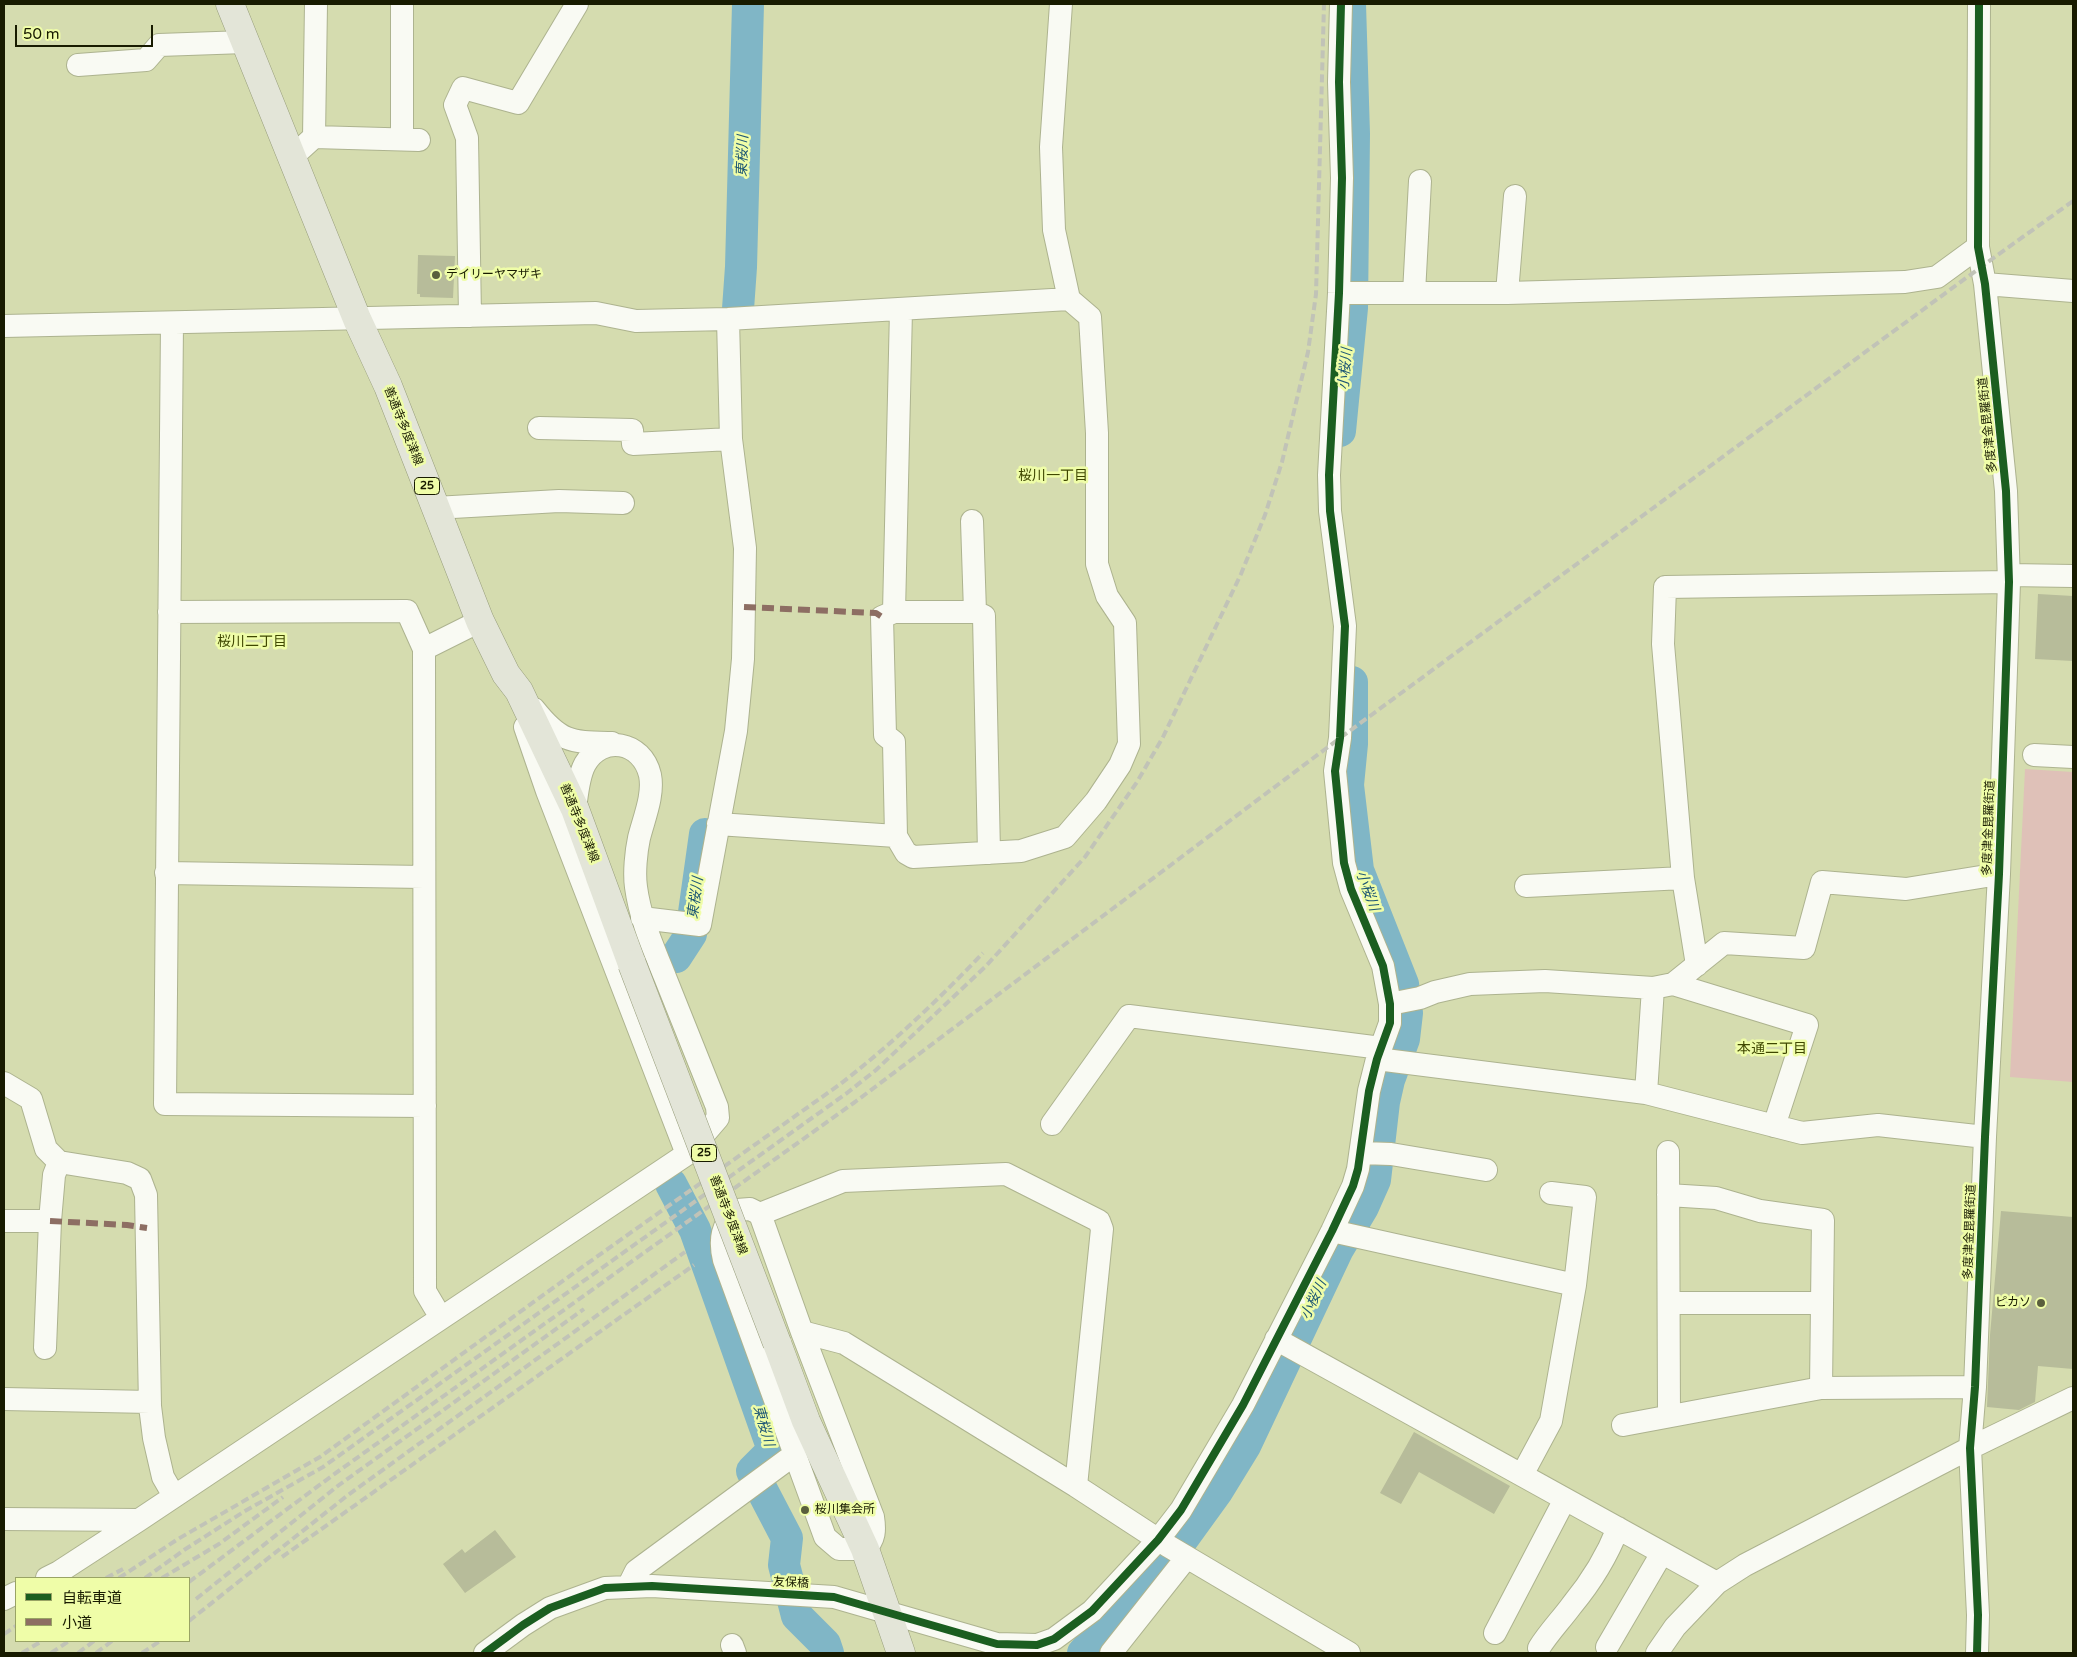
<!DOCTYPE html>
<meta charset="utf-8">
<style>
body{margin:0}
#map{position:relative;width:2077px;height:1657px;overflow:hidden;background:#d5dcaf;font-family:"Varela Round","Noto Sans JP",sans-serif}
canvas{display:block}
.frame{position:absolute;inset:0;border:5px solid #181b00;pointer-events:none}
.legend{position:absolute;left:15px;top:1577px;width:175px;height:65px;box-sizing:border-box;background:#effda8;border:1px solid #99a365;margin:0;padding:6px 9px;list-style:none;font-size:15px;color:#181b00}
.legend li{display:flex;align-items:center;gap:10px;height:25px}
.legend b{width:25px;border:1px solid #99a365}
.scale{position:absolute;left:15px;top:25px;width:138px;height:22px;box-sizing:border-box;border:2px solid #181b00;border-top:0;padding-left:6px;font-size:15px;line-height:18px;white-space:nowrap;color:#181b00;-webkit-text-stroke:4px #effda8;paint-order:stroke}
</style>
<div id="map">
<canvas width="2077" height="1657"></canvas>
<div class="frame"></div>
<ul class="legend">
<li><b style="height:6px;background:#1b5e20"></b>自転車道</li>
<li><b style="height:6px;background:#8d6e63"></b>小道</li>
</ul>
<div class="scale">50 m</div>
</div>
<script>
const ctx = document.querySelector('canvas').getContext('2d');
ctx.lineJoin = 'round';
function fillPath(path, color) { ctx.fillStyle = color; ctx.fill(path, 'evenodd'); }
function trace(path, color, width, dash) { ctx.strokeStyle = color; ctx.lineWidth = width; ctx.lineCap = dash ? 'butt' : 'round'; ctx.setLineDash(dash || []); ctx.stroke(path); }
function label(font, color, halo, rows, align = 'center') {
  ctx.font = font + ' "Varela Round","Noto Sans JP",sans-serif'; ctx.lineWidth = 5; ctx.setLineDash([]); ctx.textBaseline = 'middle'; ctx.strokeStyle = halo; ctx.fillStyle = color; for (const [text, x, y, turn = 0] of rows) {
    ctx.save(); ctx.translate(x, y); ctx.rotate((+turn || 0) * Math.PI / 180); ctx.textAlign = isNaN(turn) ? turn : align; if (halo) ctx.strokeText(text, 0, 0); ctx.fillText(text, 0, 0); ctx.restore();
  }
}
fillPath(new Path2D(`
 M2025,769L2073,772V1082L2010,1077Z`), '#dfc1b8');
trace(new Path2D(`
 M738,309L741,267L748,4
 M1340,431L1352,308L1354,134L1350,4
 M676,957L691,934L705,834
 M671,1184L695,1230L773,1450L752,1471L787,1538L784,1565L797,1616L825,1644L828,1653
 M1083,1653L1163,1566L1218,1490L1245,1446L1338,1249L1363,1207L1375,1180L1384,1102L1389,1080L1404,1039L1407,1013L1403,984L1358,870L1348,785L1352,744V682`), '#80b6c6', 32);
fillPath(new Path2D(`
 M418,255L455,256L453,298L420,297V294H417Z
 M2038,594L2073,596V661L2035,659Z
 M2001,1211L2073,1217V1369L2038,1366L2035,1402L2019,1410L1987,1407L1990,1335Z
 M1414,1432L1510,1486L1494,1514L1419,1472L1401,1504L1380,1493Z
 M495,1530L516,1557L465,1593L443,1564L462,1549L465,1553Z`), '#b7bc9a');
const minor = new Path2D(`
 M402,4V139
 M78,65L146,60L159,45L245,42
 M314,137L419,140
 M292,157L314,137L316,4
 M1985,284L2073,291
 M1339,293H1507L1905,282L1937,277L1978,247
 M1414,293L1420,181
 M1507,293L1515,196
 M470,316L467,138L455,105L463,88L518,103L577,4
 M172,323L165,1104L425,1106
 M4,326L596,313L636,321L728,319L1069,299
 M539,428L632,430L633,444L731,439
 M435,508L559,501L623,503
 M972,521L975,612L984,616L989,853
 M2009,575L2073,576
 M169,612L407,611L424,649
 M894,612H975
 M534,709C561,743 571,742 612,743
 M525,727L547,791L687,1154
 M2034,755L2073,757
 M718,824L896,836L906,853L913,857L1021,851L1065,837L1096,801L1120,765L1129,744L1125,623L1107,596L1097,564V433L1090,317L1069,299L1054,230L1051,147L1061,4
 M896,836L894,742L885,735L882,617L894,612L901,310
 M166,873L424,877
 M1526,886L1683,878
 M642,918L700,925L736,731L743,659L745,548L731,439L728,319
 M1697,965L1683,878L1663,644L1665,587L2009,582
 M1673,984L1807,1025L1774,1126
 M1390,1004L1420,998L1435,992L1470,984L1545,981L1653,988
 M1377,1059L1646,1093L1802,1133L1878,1125L1985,1137
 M4,1083L31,1099L46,1149L59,1162L127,1173L140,1179L146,1195L150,1406L154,1438L163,1477L174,1496
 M1646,1093L1653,988L1673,984L1724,943L1804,948L1822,882L1906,889L1999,874
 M1052,1124L1129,1016L1381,1048
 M1668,1152L1669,1415
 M1361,1153L1391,1154L1486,1170
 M1668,1195L1716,1198L1760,1211L1823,1220L1821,1388
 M750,1209L760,1214L802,1332L873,1517C875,1530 875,1539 865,1549H839L825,1537L724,1260C719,1239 722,1225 737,1210Z
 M760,1214L843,1181L1006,1174L1099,1221L1102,1229L1076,1486
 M4,1221H50
 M1332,1231L1575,1285
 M1669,1303H1822
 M441,1318L425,1291L424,649L480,621
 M802,1332L844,1343L1076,1486L1168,1546L1349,1653
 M1276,1339L1717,1583
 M45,1348L50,1221L54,1175L59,1162
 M4,1399L150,1402
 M1623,1425L1821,1388L1975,1387
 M1522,1475L1551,1421L1575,1285L1585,1197L1551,1193
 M4,1519L139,1520
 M47,1578L59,1572L139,1520L687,1154L718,1118L717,1107C700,1064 682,1020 665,977C653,947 640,918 636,887C634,873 636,852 639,838C644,818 654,795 650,775C642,741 602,734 585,764C578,777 577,795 575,809
 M628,1587L636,1571L795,1454
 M4,1599L16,1593
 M1495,1633L1565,1499
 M732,1645L735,1653
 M1607,1647L1662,1553
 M1539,1648C1549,1632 1561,1620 1572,1605C1591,1582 1607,1556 1618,1528
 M485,1653L523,1625L550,1608L605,1588L652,1586L834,1597L997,1644L1037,1645L1054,1639L1092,1611L1158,1540L1181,1510L1243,1405L1332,1231L1353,1186L1358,1169L1369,1091L1377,1059L1390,1023V1004L1383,966L1351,889L1344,863L1335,771L1340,738L1345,626L1330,511L1329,475L1339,293L1342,178L1339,82L1341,4
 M1111,1653L1187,1557
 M1657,1653L1675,1627L1717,1583L1745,1565L1970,1448L2073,1398
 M1977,1653L1978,1615L1970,1448L1975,1387L1985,1137L1999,874L2009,582L2006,491L1985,284L1978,247L1979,4`);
const major = new Path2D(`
 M230,4L357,319L388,386L480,621L506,674L519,691L575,809L632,964
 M777,1343L806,1421L865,1549L901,1653`);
trace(minor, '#adb38f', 24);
trace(major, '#989e7c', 29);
trace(minor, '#f9faf3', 22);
trace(major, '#e3e5d8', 28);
trace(new Path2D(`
 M282,1557L694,1265
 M106,1578L123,1569
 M119,1578L178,1539L320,1457L564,1280L839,1085C891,1045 938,1000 983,953
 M145,1578L184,1550L245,1511L323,1467L847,1093L876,1070L986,966L1085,857L1137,782L1163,737L1241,574L1265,515L1282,462L1308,352L1316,294L1324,4
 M162,1578L219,1544L283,1497
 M189,1582L333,1475L855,1102L1340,738L1981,267L2073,201
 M196,1599L339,1485L584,1309
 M189,1621L348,1495L685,1252
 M4,1634L16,1626
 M22,1653L42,1641
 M51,1653L69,1641
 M78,1653L94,1641
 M96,1653L112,1641
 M142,1653L160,1641`), '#c1c3b7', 4, [8, 4]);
const majorBridge = new Path2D(`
 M632,964L777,1343`);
trace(majorBridge, '#989e7c', 29, []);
trace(majorBridge, '#e3e5d8', 28);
trace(new Path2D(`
 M744,607L876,613L882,617
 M50,1221L127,1225L147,1228`), '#8d6e63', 6, [12, 6]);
trace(new Path2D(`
 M485,1653L523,1625L550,1608L605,1588L652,1586L834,1597L997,1644L1037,1645L1054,1639L1092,1611L1158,1540L1181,1510L1243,1405L1332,1231L1353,1186L1358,1169L1369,1091L1377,1059L1390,1023V1004L1383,966L1351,889L1344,863L1335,771L1340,738L1345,626L1330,511L1329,475L1339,293L1342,178L1339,82L1341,4
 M1977,1653L1978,1615L1970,1448L1975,1387L1985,1137L1999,874L2009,582L2006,491L1985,284L1978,247L1979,4`), '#1b5e20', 8);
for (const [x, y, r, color] of [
 [436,275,5,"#5a5f3d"],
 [2041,1303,5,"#5a5f3d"],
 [805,1510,5,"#5a5f3d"]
]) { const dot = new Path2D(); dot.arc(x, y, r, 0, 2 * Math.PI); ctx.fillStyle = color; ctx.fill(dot); trace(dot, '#effda8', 2); }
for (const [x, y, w] of [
 [427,486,25],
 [704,1153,25]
]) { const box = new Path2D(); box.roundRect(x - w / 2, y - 8.5, w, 17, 4); ctx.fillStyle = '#effda8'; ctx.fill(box); trace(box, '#181b00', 1); }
label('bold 11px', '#181b00', null, [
 ["25",427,486],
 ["25",704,1153]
]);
label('12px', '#181b00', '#effda8', [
 ["デイリーヤマザキ",446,275],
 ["ピカソ",2031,1303,"right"],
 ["桜川集会所",815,1510]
], 'left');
label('12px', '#181b00', '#effda8', [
 ["多度津金毘羅街道",1988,425,-96],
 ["善通寺多度津線",403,426,68],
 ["善通寺多度津線",579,823,68],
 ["多度津金毘羅街道",1989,828,-88],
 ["善通寺多度津線",728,1215,69],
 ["多度津金毘羅街道",1970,1232,-88],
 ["友保橋",791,1583,3]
]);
label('italic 14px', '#1d5674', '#effda8', [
 ["東桜川",743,156,-88],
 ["小桜川",1346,369,-85],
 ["小桜川",1367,891,70],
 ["東桜川",696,898,-82],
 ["小桜川",1314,1300,-65],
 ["東桜川",763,1426,74]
]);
label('14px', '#3f4700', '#effda8', [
 ["桜川一丁目",1053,476],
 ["桜川二丁目",252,642],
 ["本通二丁目",1772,1049]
]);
</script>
